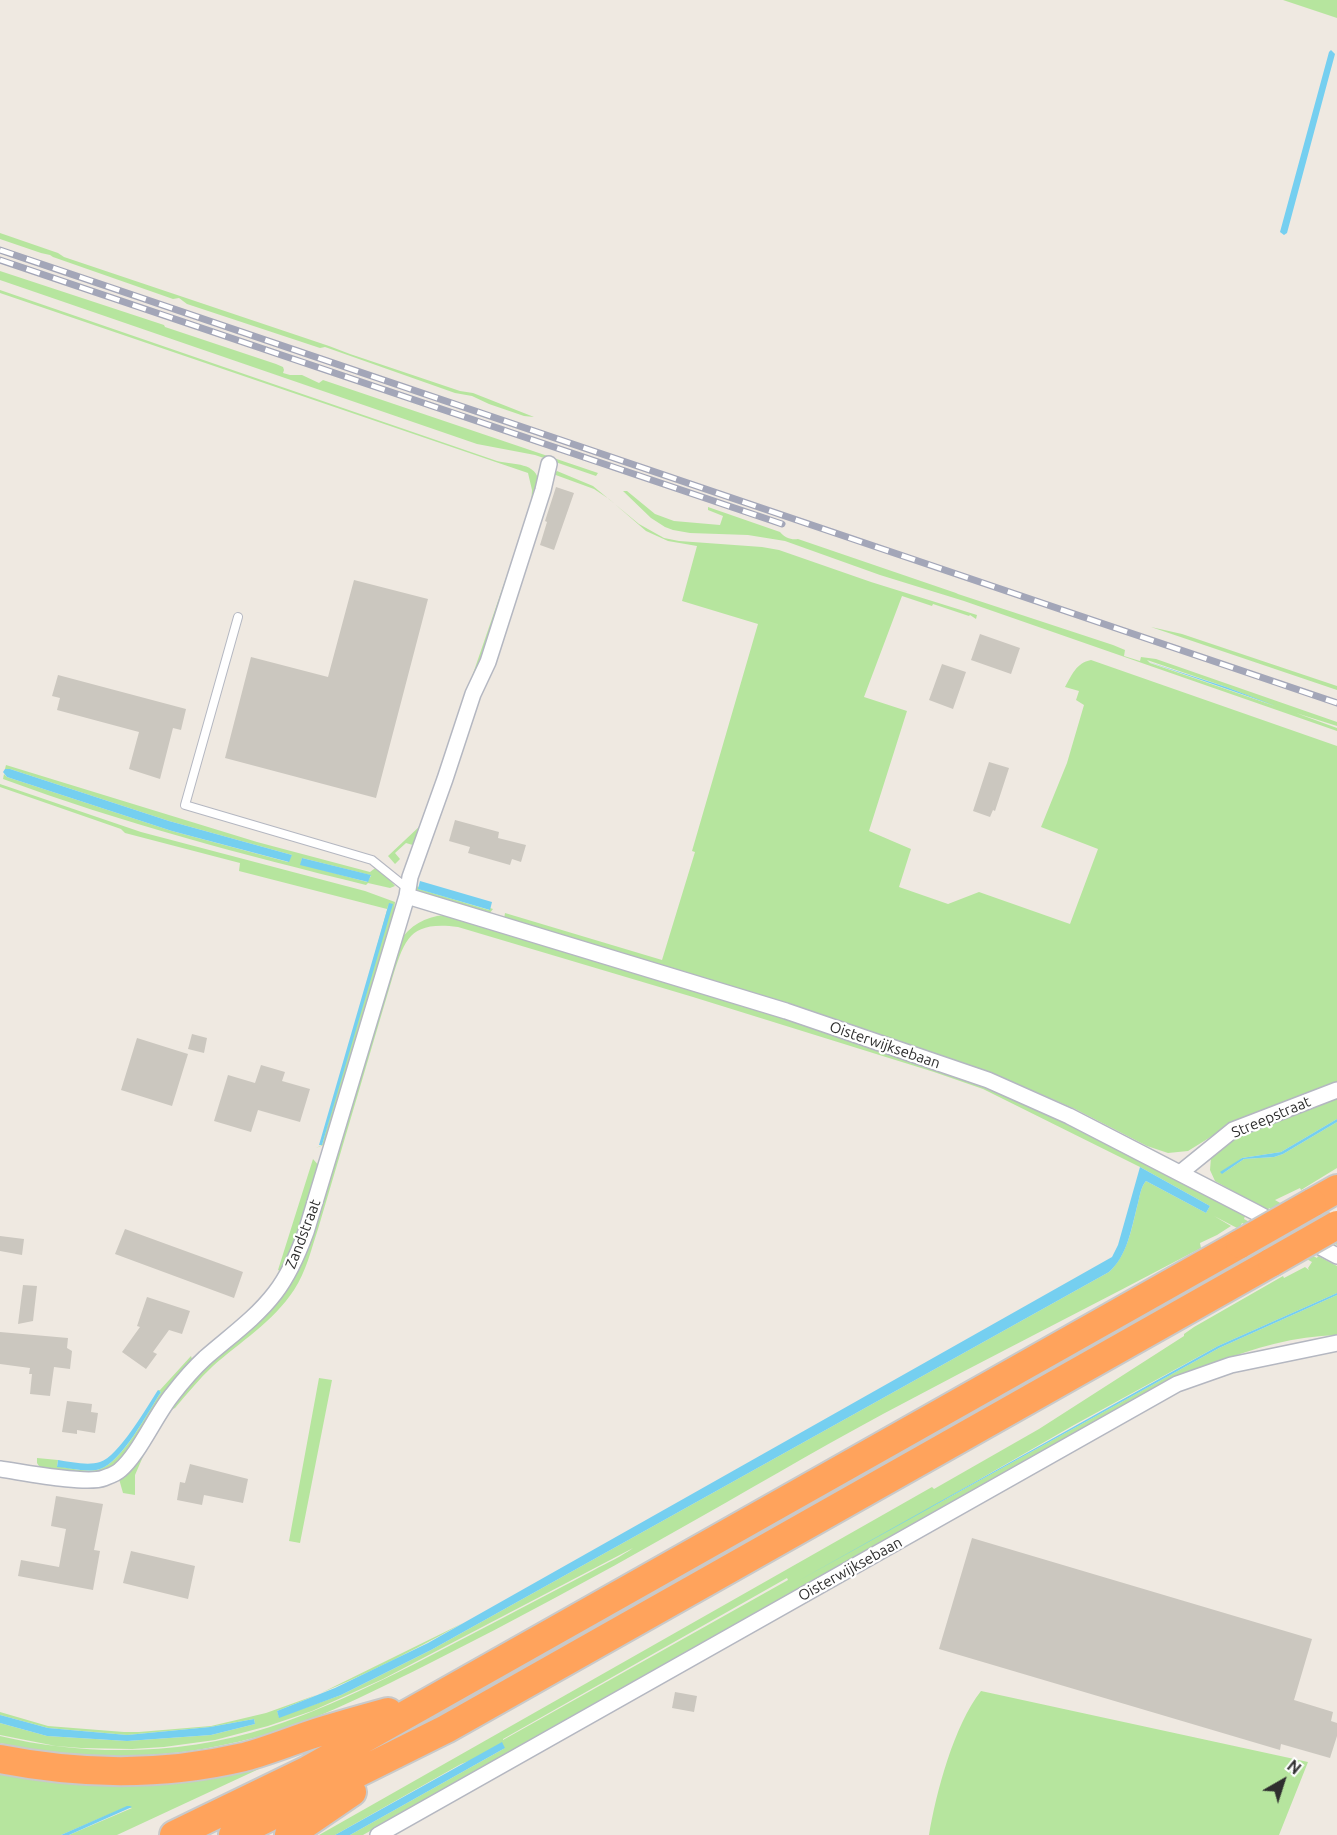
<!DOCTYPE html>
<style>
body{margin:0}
#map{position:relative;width:1337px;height:1835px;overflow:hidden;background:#efe9e1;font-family:Ubuntu,sans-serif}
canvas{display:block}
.north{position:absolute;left:1253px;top:1751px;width:60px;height:60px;-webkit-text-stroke:4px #fff;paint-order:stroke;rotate:39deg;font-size:16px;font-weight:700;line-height:24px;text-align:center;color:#2e2e2e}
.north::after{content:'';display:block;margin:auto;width:21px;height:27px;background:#2e2e2e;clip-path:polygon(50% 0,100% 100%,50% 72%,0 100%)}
</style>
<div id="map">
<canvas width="1337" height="1835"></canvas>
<div class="north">N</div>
</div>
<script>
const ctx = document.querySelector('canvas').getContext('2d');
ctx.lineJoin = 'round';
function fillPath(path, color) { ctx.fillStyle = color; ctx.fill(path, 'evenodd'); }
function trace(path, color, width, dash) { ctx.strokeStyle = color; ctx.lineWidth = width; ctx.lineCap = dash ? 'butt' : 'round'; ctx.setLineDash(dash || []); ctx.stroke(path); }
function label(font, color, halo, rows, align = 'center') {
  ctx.font = font + ' Ubuntu,sans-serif'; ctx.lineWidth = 4.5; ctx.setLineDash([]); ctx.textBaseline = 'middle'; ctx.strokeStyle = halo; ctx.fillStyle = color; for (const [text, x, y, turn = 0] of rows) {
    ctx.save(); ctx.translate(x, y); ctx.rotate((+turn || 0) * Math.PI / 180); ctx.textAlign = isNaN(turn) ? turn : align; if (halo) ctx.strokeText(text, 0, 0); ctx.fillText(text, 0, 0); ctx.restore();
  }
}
fillPath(new Path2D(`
 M1283,0H1337V18Z
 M0,233L58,253L64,257L329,346L350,354L460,391L473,393L534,417L524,416L489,404L472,396L455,393L325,347L320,348L187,304L179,298L173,299L53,257L50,255L41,253L0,239Z
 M0,271L164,325L165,327L276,364L283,367L284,370L283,373L290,375H302L319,383L323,380L598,473L596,476L535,455L477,444L0,280Z
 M0,290L497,461C514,465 537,462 539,483L442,778L416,846L406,843L395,853L400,859L395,864L388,856L421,825L531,505L532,490L528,473L0,293Z
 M557,471L593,486L639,524L664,538L679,541L762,547L779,550L871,582L977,615L976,619L970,615L969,616L933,604L932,606L902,596L864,697L907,711L869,831L911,849L899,887L948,904L979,892L1070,924L1098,849L1041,827L1067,763L1084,705L1076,700L1079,691L1065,687C1072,675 1076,663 1091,660L1337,746V1085L1222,1130L1188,1151L1168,1153L1147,1146L1075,1109L999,1076L922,1050L504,919L505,913L662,960L695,852L692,851L758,624L682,601L697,546L668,541L646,531L609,499L594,489L553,474Z
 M623,491H627L655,514L674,521L720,525L723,516L708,510V507L780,532C785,538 791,540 798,539L956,593L958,594L1113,645L1125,650L1124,656L1140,661L1141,657L1156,659L1337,722V726L1296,713L1337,728V731L964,601L880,575L785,541L748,535L690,533L673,530L665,527L651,518ZM1147,660L1226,687L1275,706L1150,663Z
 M1151,627L1182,634L1337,686V690Z
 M6,765L257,842L370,872L378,866L395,886L390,888L368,883L366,885C244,855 122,823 3,779L4,774L7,777L172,831L288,862L292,855L169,821L10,769H5ZM302,858L370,875L371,876L367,882L301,864Z
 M0,784L141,832L365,891L395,902L392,926L379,961L326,1144L316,1148L322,1145L389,903L387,909L239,871L240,863L125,833L121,829L0,787Z
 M414,885L419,887V889L489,910L490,908L493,909L489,914L418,893Z
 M444,915L732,1000L961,1076L1072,1124L1222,1203L1245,1216L1244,1219L1317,1258L1318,1256L1337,1266V1293L1218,1346L1074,1425L928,1509L1219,1348L1337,1295V1335C1295,1336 1254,1348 1215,1363L756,1614L363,1835H350L505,1748L461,1764L335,1835H319L932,1487L934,1489L1039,1429L1184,1336V1334L1194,1327L1283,1276L1284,1278L1305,1267L1309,1270L1308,1268L1312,1262L1242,1223L1239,1229L1214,1216L1231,1226L1217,1235L1200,1243L1201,1248C1095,1304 988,1358 883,1414C812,1452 744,1493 674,1532C595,1577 515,1620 434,1661C376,1690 319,1720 257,1737C173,1760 84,1763 0,1743V1736C88,1757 184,1755 270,1727C349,1701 423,1659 497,1621C529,1604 562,1587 594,1570C607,1563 622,1556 633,1548L383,1679L312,1711L268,1726L215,1740L164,1747L132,1749L81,1748L56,1746L0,1735V1723L47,1736L127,1741L211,1735L255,1724L254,1719L210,1727L127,1735L48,1728L0,1715V1712L48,1726L124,1732H139L211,1726L266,1713L319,1694L463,1623C403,1657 341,1686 277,1711L279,1717L341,1695L431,1650L1109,1272C1128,1255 1132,1226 1138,1203C1140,1195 1141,1187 1146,1181L1206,1213L1210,1206L1140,1167L983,1089L934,1072L693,997L458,927C409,921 405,939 392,979L318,1229C311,1250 306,1272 294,1290C273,1322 240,1342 213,1366C199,1379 187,1394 175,1408L171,1410L145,1452L135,1475V1495L123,1493L119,1479L168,1407L194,1376L276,1302L399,942C410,925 425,917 444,915ZM787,1578L788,1580L503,1740V1739Z
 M1337,1096V1119L1281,1152L1242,1158L1222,1174L1244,1159L1274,1157L1283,1154L1337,1122V1168L1301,1190L1300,1188L1275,1200L1337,1235V1245L1269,1208L1268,1211L1215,1181L1210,1170L1211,1157L1232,1137Z
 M313,1159L320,1167L302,1226L282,1272L278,1270Z
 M1252,1251L1259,1255L532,1667L398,1739L297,1784L454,1703L561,1644Z
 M191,1356L193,1362L125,1456L111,1468L93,1474L41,1469L37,1463V1458L58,1460L57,1466C70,1468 87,1473 100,1469C123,1461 147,1413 161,1392L158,1390H160Z
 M319,1378L332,1380L300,1543L289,1541Z
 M981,1691L1308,1762L1279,1835H929C936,1793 954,1725 981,1691Z
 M274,1762L117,1835H69L132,1808L126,1807L61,1835H0V1764Z`), '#b6e59e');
fillPath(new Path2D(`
 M1331,50L1335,54L1287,233L1284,235L1280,232L1329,52Z
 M1146,661L1226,687L1276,706Z
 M5,769H10L169,821L292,855L289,862L172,831L7,777L3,772Z
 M302,858L371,875L368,882L300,865Z
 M420,881L492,902L490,910L418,889Z
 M389,903L393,904L322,1145H319Z
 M1337,1119V1122L1283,1154L1274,1157L1244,1159L1222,1174L1220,1172L1242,1158L1281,1152Z
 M1140,1167L1210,1206L1206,1213L1146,1181C1141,1187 1140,1195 1138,1203C1132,1225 1128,1256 1109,1272L431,1650L341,1695L279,1718L277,1711L335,1688L428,1643L1112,1257L1118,1245Z
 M1337,1293V1295L1219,1348L798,1581L1218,1346Z
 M158,1390L161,1392C148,1412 122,1462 100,1469C87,1473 71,1468 57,1467L58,1460C71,1462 88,1466 100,1462C118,1457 147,1407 158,1390Z
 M0,1715L48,1728L127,1735L210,1727L254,1719L255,1724L211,1735L127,1741L47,1736L0,1723Z
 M502,1742L505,1748L350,1835H335Z
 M127,1806H130L132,1807L69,1835H61Z`), '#75cff0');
fillPath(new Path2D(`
 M556,487L574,493L554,550L540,545L547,522L545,521Z
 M354,580L428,599L376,798L225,758L251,657L328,677Z
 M980,634L1020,648L1011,674L971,660Z
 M942,664L966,672L953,709L929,700Z
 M58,675L186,709L181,730L173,728L160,779L129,769L139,732L57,710L60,698L52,696Z
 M989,762L1009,768L995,811L993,810L990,817L973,811Z
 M455,820L499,832L498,838L526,845L521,862L512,859L510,865L468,853L470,847L449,841Z
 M192,1034L207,1038L204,1053L188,1049Z
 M137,1038L188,1054L172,1106L121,1090Z
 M261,1065L285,1072L282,1081L310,1089L300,1122L258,1110L251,1132L214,1121L228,1075L255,1083Z
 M125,1229L243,1272L234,1298L115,1254Z
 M0,1236L24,1239L22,1255L0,1251Z
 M23,1285L37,1286L33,1321L18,1324Z
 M147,1297L190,1311L182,1334L169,1330L153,1352L157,1354L146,1369L122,1352L140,1327L137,1326Z
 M0,1332L68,1338L67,1348L72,1351L70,1369L54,1367L50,1396L30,1394L32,1374H29L30,1368L0,1364Z
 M67,1401L92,1404L91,1412L98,1413L95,1433L77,1430V1434L62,1432Z
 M190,1464L248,1479L243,1503L204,1495L202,1505L177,1500L180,1482L185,1483Z
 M56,1496L103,1504L94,1550L100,1551L93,1590L18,1576L21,1560L59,1567L66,1529L51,1526Z
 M972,1538L1312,1639L1294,1700L1333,1712L1331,1721L1337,1723V1736L1330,1758L1281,1744L1280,1750L939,1649Z
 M131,1551L195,1566L188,1599L123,1583Z
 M675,1692L697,1696L694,1712L672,1708Z`), '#cbc7bf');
const service = new Path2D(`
 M238,617L185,805L372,860L408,889`);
const minor = new Path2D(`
 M407,896L786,1011L988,1080L1069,1116L1255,1212L1337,1256
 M1180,1173L1233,1130L1337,1090
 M0,1469C22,1472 86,1485 104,1478C109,1476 116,1474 120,1470C139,1454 155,1416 172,1395C182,1382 193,1369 205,1358C229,1337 256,1318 275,1293C289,1275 298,1254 306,1232L407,896L410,877L445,779L473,694L488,662L543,490L549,464
 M378,1835L1177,1384L1231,1365L1337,1343`);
const motorway = new Path2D(`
 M1312,1203L1337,1189
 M0,1759C81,1775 163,1776 244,1757C271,1750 296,1739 322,1731C344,1724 366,1718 388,1712
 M174,1835L308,1770L1240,1244
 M233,1835L446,1729L1272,1262
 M289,1835L352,1792`);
trace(service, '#b4b7c1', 10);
trace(minor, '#b4b7c1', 18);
trace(motorway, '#c9c9c9', 32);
trace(service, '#fff', 8);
trace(minor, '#fff', 15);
trace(motorway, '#ffa35c', 28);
const rail = new Path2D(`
 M0,250L1337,703
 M0,260L782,524`);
trace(rail, '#a3a6b8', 7);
trace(rail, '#fff', 4.5, [14]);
const motorwayBridge = new Path2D(`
 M1240,1244L1312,1203
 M1272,1262L1337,1225`);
trace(motorwayBridge, '#c9c9c9', 32, []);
trace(motorwayBridge, '#ffa35c', 28);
label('15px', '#2e2e2e', '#fff', [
 ["Oisterwijksebaan",885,1045,19],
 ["Streepstraat",1271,1117,-23],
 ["Zandstraat",303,1234,-69],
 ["Oisterwijksebaan",850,1569,-29]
]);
</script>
